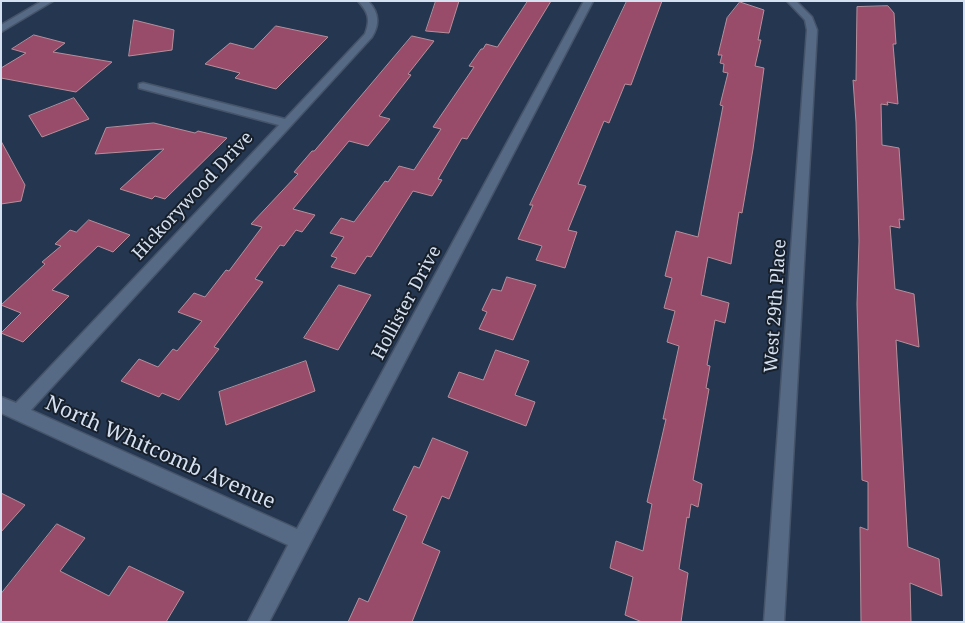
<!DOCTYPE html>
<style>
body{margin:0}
#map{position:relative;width:965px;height:623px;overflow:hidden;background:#253750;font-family:"Noto Serif",serif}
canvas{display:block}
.frame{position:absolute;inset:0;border:2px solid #d5e0f0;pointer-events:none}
</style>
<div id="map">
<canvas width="965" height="623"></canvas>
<div class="frame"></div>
</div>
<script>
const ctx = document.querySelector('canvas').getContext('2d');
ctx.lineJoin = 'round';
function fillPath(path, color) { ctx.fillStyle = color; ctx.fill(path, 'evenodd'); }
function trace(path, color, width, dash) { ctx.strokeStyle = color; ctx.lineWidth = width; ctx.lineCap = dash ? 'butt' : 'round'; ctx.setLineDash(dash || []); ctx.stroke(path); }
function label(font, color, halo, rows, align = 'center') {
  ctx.font = font + ' "Noto Serif",serif'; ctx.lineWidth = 4; ctx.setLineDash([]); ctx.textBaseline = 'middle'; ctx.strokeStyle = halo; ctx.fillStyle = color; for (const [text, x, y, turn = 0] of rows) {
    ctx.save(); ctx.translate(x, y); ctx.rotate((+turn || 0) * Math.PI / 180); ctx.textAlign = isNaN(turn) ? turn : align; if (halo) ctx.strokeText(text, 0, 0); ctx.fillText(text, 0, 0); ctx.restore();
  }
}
const building = new Path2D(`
 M436,1H459L449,33L426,31Z
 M528,1H551L467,139L462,138L438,179L442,180L432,196L413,191L371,257L367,256L355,274L331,267L337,258L331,256L344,237L330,233L341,218L354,222L385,181L388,182L399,166L414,170L441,129L433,127L474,67L469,66L481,49H483L486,44L497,47Z
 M627,1H662L631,85L625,84L609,123L604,121L578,184L586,186L568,230L577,232L565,268L536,260L542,246L518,239L533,205H530Z
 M740,2L764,10L758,40H761L755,66L764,68L753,149L742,213L739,212L731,264L708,257L701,295L729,303L725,323L715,320L707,365L710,366L706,388L709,389L693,480L702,484L698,507L691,504L689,518L687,517L679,569L688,573L681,622H642L625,615L633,577L610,568L616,541L643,551L652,504L647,502L666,419H663L679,346L667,342L675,311L664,308L672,278L665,276L676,231L698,237L723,106L720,105L728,73L723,72L724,64L720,63L722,55H718L727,18Z
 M888,6L894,13L896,44H893L898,104L887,102L888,105L881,104L882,145L899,148L904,220L899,219L900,228L890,226L895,289L914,294L919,347L896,340L908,547L939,559L942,596L910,583L911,622H861L860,527L868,530V482L862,480L857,304L859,241L856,122L853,80L856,81L857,7Z
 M134,20L174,30L172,50L129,56Z
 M276,26L328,37L276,89L235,78L240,73L205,64L230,43L253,49Z
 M34,35L65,43L53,52L112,62L76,92L1,78V68L26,53L12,49Z
 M412,36L434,41L408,74L411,75L379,116L390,119L368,146L349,141L293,209L315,215L302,232L296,230L284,246L280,245L255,279L263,282L214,347L219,349L179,400L162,393L159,397L121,381L139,359L158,367L173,349L177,351L202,321L178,312L194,293L205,297L226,270L229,271L262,227L251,224L298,174L294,172L312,151H314Z
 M74,98L89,119L42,137L29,116Z
 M154,123L195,133L198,131L227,138L165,199L155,196L152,199L120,189L164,149L95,154L106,128Z
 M1,141L25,185L21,201L1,204Z
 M89,220L130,235L113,252L98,246L52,290L69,296L23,342L1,333L21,313L1,305L45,264L42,262L61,246L55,244L70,230L76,232Z
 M507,277L536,285L513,340L479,329L487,312L482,310L492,289L501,291Z
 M339,285L371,295L338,350L304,338Z
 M496,350L529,361L515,395L535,402L526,426L448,397L459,372L483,380Z
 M306,361L315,391L226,425L219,392Z
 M433,438L468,452L449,499L442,496L422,543L440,551L412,622H348L359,598L368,602L407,516L393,510L414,466L419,468Z
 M1,493L25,505L1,532Z
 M57,524L85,538L60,571L109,596L129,566L184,592L166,622H1V594Z`);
fillPath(building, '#984c69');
trace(building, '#b58f9b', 1);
const minor = new Path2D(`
 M42,1H53L1,32V25Z
 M358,1H368C379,12 380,24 372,37L31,410L297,529L584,1H593L269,622H248L288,545L1,413V397L16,403L279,125L139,88V84L143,83L285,119L365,34C371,19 368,12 358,1Z
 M787,1H796L812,17L817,30L784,622H764L807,30L805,20Z`);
trace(minor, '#455469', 3);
fillPath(minor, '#566a85');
label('18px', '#d5e0f0', '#161f2a', [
 ["Hickorywood Drive",193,196,-47],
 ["Hollister Drive",407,303,-62],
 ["West 29th Place",776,306,-86]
]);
label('21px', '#d5e0f0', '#161f2a', [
 ["North Whitcomb Avenue",160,453,24]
]);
</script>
